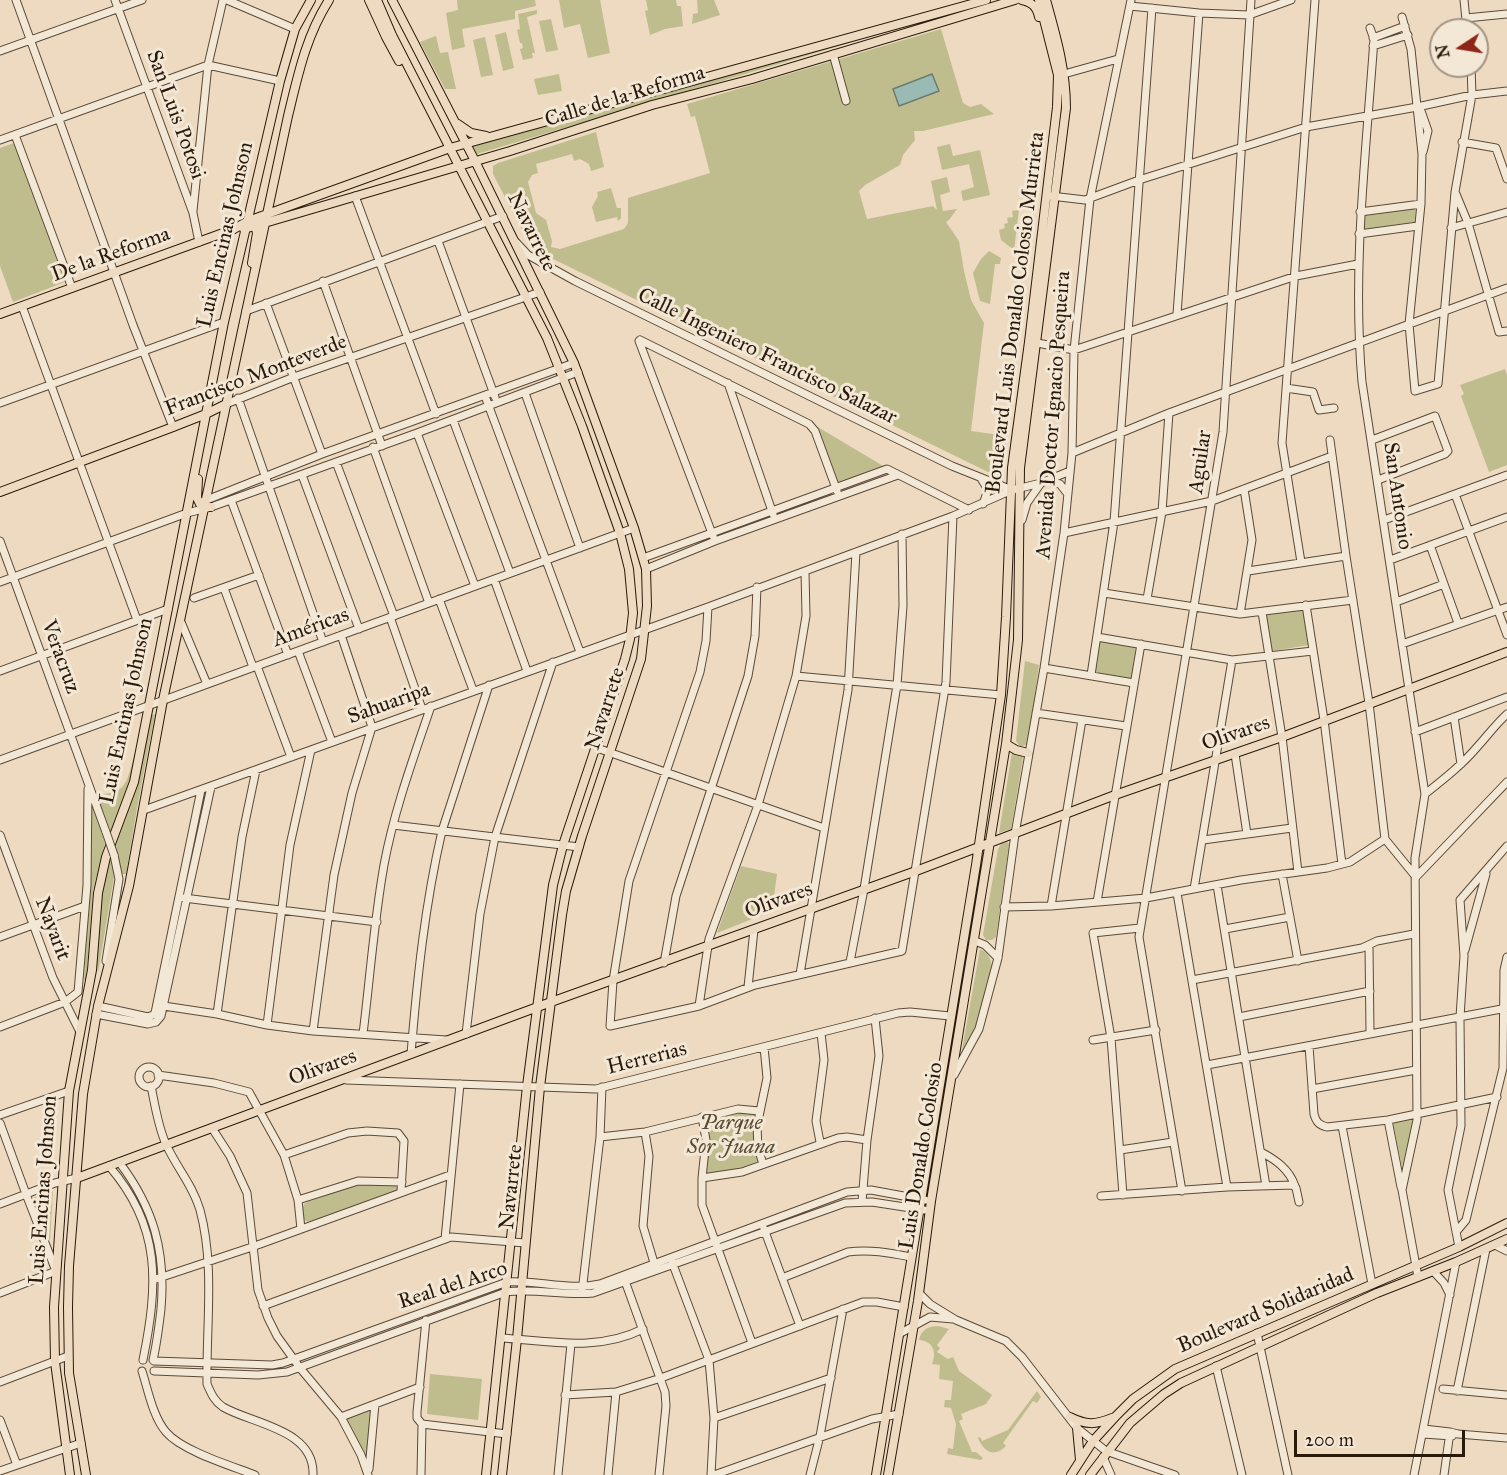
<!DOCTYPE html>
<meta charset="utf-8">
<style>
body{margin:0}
#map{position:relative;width:1507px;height:1475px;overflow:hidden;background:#eddac0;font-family:"IM FELL Great Primer",serif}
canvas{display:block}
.north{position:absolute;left:1429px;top:18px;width:60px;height:60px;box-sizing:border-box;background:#f3e7d6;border:2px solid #a39585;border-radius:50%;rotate:258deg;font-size:16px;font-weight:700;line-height:24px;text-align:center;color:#2a1a0b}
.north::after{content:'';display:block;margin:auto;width:21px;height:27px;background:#8f2418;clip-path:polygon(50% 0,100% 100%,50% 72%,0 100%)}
.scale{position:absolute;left:1294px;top:1430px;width:171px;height:27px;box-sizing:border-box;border:3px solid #2a1a0b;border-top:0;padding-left:8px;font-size:18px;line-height:21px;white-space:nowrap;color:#2a1a0b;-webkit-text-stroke:4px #f3e7d6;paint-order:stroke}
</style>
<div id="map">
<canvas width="1507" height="1475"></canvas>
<div class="north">N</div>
<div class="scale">200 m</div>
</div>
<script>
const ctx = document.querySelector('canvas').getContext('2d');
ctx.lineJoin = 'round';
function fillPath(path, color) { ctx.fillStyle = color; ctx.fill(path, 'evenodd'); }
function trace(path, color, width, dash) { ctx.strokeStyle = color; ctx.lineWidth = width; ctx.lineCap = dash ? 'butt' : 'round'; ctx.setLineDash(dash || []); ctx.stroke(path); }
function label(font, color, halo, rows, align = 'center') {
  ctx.font = font + ' "IM FELL Great Primer",serif'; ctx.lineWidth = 6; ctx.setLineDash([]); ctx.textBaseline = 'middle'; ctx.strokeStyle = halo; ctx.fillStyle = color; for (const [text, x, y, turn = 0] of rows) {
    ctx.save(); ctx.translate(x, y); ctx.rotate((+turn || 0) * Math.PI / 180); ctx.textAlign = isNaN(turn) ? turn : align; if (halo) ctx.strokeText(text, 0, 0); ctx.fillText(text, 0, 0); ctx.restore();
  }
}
fillPath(new Path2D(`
 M457,0H535L536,6L515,11V19L462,29L465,47L452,50L446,13L458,10Z
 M559,0H600L610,53L588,58L580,24L564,28Z
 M643,0H676L677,6H681L683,26L665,29L650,35L645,11L648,10L646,0Z
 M697,0H714L720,15L692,24L693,14L698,13Z
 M537,10V14L527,17L535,53H532L533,58L523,60L520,49L523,48L522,43H520L517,30L520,29L518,14Z
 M551,19L558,50L546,52L539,21Z
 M923,21L477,154L472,143Z
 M941,29L963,103L970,107L981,104L994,114L923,131H914L915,140L903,155L900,165L865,185L859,191L867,219L933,206L937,210L931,181L947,177L950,192L940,195L943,211L957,209L949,220L946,222L959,241L964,271L971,300L984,323L971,431L1007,436L1003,466L995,472H988L543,254L527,240L493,174V166L498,163L596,132L604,167L591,171L589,164L580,159L574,161L572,154L536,164L538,173L532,175L528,182L536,213L546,220L552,241L551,247L560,249L624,229L628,223V198L710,173L695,116L691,117L687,104Z
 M506,32L514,68L503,71L495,35Z
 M436,36L440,53L448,52L456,89H445L420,42Z
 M485,37L493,75L481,77L473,40Z
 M559,74L562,91L538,95L534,79Z
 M14,143L65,282L13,302L0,266V148Z
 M950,144L953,156L980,150L990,195L963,201L961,191L974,187L969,164L942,170L937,147Z
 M611,188L617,208H621V218L618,221L617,217L596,222L592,207L598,196L597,192Z
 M1416,207L1415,222L1364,229L1365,215Z
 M1019,210L1014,250L1001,240L999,230L1005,228L1004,224L1008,223L1007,218L1013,217L1012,211Z
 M989,251L1001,258L1000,264H995L990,304L980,301L973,273L981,259Z
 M1505,369L1507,375V465L1489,472L1461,396L1464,394L1460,385Z
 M816,426L885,467L836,484Z
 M1304,607L1309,645L1272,651L1266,613Z
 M1100,640L1136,646L1131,679L1094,672Z
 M1025,661L1039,665L1028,744L1020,747L1016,741Z
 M155,714L137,808L126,874H121L114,844L151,715Z
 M135,752L138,753L133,776L111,833L96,793C128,798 128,776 135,752Z
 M1012,752L1023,757L1011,829L999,833Z
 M92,804L105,843L93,890L86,983L84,979Z
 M1007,842L1009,844L996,937L992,940H986L983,935L998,849L1001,844Z
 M109,854L115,871L98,973C92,933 102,894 109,854Z
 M741,866L777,874L772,911L717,933Z
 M980,949C987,952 990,957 992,965L976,1029L961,1055Z
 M739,1111L756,1113L754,1145L758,1161L731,1172L707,1173L709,1143L706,1119Z
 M1412,1119V1128L1402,1167L1393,1123Z
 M353,1184H397L400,1187V1190L309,1222L304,1220L303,1207L305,1203Z
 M53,1191L50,1241L33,1198Z
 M938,1326L949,1329L937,1345L940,1348L937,1352L948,1359L953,1357L959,1371L992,1395L986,1404L961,1414L963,1419L959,1421L972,1452H976L983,1458L981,1460L947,1454L948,1448L953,1449L956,1424L951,1408L944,1407L945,1400H951L953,1381L939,1379L940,1365L932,1364C937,1352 933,1341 919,1340C921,1330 928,1326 938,1326Z
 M430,1374L482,1379L478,1420L427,1414Z
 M1037,1391L1041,1397L1037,1403L1033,1401L1003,1443L1006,1446C994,1458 984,1452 978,1438L980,1437L982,1441L1008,1430Z
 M373,1407L367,1461L345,1417Z`), '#bfbd8d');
const water = new Path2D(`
 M932,74L939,91L899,106L893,89Z`);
fillPath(water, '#99bbb3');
trace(water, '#6d7b70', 1.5);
const minor = new Path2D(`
 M16,0L133,325L173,427
 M115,0L193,213L199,242
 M227,0L295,29
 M1464,0L1467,30
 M1130,6L1199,13L1249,15L1291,0
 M1402,17L1411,49L1422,154L1421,204L1409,324L1415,391L1438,384L1455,192L1472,95L1471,66
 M1466,18L1507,14
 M1370,28L1374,39C1366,154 1352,267 1362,382L1425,794L1415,858L1417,1120L1402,1190L1418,1277
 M1373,38L1405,26
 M1373,46L1408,35
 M0,51L142,0
 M833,54L846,101
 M1064,74L1118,59
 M1421,111L1428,131L1423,152
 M15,135L72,288
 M0,140L208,65L280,81
 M1462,142L1496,148L1507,179
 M1456,194L1468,223L1499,332L1507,331
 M355,196L436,414
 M1051,196L1085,200L1139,180L1306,127L1417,107L1472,95L1507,91
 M193,211L208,65L223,0
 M1360,212L1421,204
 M1451,228L1507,212
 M1359,234L1418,226
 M438,241L495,397
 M516,242L528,255L575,281L952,466L1012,490
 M323,281L382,446
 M266,303L322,454
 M22,306L137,620
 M246,311L503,216
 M1177,314L1199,13
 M640,340L809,424L815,431L837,491
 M640,340L639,341L713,536
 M1032,342L1074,350L1296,276L1358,264
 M728,383L773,514
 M1286,388L1313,392L1319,410L1334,408
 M525,393L580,548
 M485,396L580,652
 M238,398L323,642
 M0,403L224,322
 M226,404L294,377L540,292
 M453,420L510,573
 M417,433L475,586
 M1330,440L1346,556L1369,703L1385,839L1416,877
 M1372,440L1435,416L1448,451L1445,454L1378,480
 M373,447L429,603
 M1072,453L1169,413L1507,288
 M336,462L394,616
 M302,475L359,629
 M982,480L988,490L983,504
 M1048,481L1060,484L1067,493
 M1455,494L1507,635
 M231,500L288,655
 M204,501L322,454L574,363
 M1022,520L1027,503L1041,483
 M1384,520L1507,475
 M1064,533L1212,501L1332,456
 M0,541L106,832
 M1430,545L1458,623
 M643,558L887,469L969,510
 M1390,560L1507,517
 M1301,562L1282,443L1315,0
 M646,569L715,541L898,475
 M1248,571L1346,556
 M494,579L527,671
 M0,582L187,513L211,507L417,433L578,372
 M224,588L253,667
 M1104,593L1240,614L1353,600
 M194,598L259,575
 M439,599L473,690
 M1147,599L1162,512L1169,413
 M1396,602L1444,584
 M1306,605L1324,720L1342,864
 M708,607L706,641L700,672L629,881L613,981L610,1026L699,1006L755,985L902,951L946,682L953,516
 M1262,612L1282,737L1298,872
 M1240,614L1252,540L1244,489
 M390,617L422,709
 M181,622L207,684
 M1097,637L1232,660L1313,651
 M1402,644L1507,607
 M298,651L332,742
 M257,666L291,757
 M1044,668L1134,683
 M0,671L168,609
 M1091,675L1114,522L1152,8
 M796,676L1001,695
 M1036,713L1126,726
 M1454,717L1461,764
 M1415,732L1507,697
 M597,748L824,828
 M1235,754L1247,834
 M0,760L634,528
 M1425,794C1444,779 1463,764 1478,746C1488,735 1496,724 1507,714
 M144,810L708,607L953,516L1012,490L1041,483L1070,471
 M393,825L579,847
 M0,835L53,978L80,1032
 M1203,840L1292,828
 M1282,874L1298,961
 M1416,877L1507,782
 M1217,885L1266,1186
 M1194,889L1232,660
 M1177,893L1227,1187
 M184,898L377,922
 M1097,902L1141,644
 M1051,906L1082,720
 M1004,907L1051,906L1146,898L1241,880L1327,868L1350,862L1385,839
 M1225,929L1290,917
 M0,937L85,906
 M975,941L985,945L998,958
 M1369,945L1370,1034
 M1465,950L1486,874
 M106,961L119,879L114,855
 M850,962L864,889L897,685L903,606L902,534
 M664,963L676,896L748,676L755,636L757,587
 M800,974L848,690L856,552
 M1192,980L1362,948L1377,941L1414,934
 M748,987L754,930
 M157,1005L217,1014L267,1025L313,1031L446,1040
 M98,1006L148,1017L153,1015L155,1013L201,790
 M699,1006L709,939L758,805L796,676L806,616L805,571
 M96,1014L148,1024L156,1022L161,1016L211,787
 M217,1014L242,837L256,770
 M1239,1017L1370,991
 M267,1025L290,845L311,750
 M0,1027L65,1002L78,992L87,885L88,789
 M313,1031L334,875L352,793L372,727L341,635
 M363,1034C370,978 374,921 384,865C394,811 413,759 431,706
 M466,1034L480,914L495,837L553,662
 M1093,1040L1156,1030
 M1309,1046L1314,1114C1316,1122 1319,1125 1327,1127L1388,1120L1497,1097
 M411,1054C417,980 425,904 442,831L489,685
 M1207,1065L1507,1008
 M139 1077a10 10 0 1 1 20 0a10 10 0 1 1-20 0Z
 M158,1075L214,1083L249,1092L284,1155L298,1200L301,1229
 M954,1075L979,1029L998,958L1015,834L1044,668L1064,533L1072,453L1074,350L1090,199L1131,0
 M346,1080L596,1089L898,1013L910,1012L950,1016
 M151,1086C155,1105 158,1127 166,1144C176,1167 193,1185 200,1210C215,1265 206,1327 207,1384C211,1393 214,1401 223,1407C252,1424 315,1429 313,1475
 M1312,1089L1416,1070
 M0,1115L69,1091
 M702,1117L706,1140L702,1178V1205L752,1343
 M1388,1120L1401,1187
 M0,1123L26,1194L56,1271L0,1293
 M1342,1126L1372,1284
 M212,1128L230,1156L247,1193L258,1290L268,1318L277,1336L300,1368L341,1417L361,1455L368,1475
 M645,1132L649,1156L643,1226L655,1266
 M600,1137L645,1132L738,1109L759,1111
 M820,1142L816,1121L824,1060L821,1033
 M1120,1150L1173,1142
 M1261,1152C1276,1160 1289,1169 1295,1186
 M284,1155L348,1133L367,1131L398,1133L404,1141L401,1191
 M119,1162C154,1208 166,1252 161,1309C159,1326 157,1343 153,1360
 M763,1164L758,1148L757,1126L767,1078L764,1047
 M109,1166C162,1227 158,1285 143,1360
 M702,1178L742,1172L838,1138L847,1137L867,1140
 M1182,1191L1139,937L1223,432L1251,0
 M1123,1195L1111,1038L1093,933L1140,928
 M1101,1196L1227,1187L1293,1185L1296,1188L1299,1202
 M298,1200L358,1181L402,1182
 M862,1202L867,1140L879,1056L875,1018
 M0,1204L55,1183L77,1178
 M764,1229L800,1326
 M1456,1232L1466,1220L1503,1068L1504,970L1507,957
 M445,1239L460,1084
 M1495,1245L1507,1251
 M1459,1247L1448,1190L1461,1126L1460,1017L1464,956L1460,900L1507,846
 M672,1262L709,1360L714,1418L711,1475
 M1433,1271L1444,1283L1450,1295
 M782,1278L848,1252C870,1249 890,1253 911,1257
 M153,1280L252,1247L450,1175
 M625,1281L665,1392L666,1406L659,1475
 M582,1292L600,1137L602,1087
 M919,1293L930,1304L956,1320L1006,1341L1022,1357L1077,1428L1106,1451L1175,1475
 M263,1306L451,1237L525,1243
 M426,1320L417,1412V1418L422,1424L507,1434
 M1257,1333L1288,1475
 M899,1334L930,1317L953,1319
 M501,1338C550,1341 597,1352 643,1329
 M154,1361L272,1365L283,1363L507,1282C538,1280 570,1291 600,1284L847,1192L871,1190L925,1200
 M1216,1366L1242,1475
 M142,1371C148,1390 153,1417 166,1432C182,1451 232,1466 255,1475
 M154,1371L258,1375L287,1372L506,1292C535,1288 564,1296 593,1293L845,1203L872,1202L924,1210
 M0,1382L68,1356
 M1443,1389L1507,1395
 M1457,1391L1486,1249
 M565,1395L616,1392L661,1378L863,1302H877L904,1307
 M341,1417L420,1387
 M714,1418L831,1378
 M0,1420L17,1465
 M1424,1429L1450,1432L1458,1434L1507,1438
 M1423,1434L1452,1436
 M1103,1457L1111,1475
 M369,1469L375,1404
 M0,1471L81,1443
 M421,1475L422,1424
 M558,1475L571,1344
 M608,1475L616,1392
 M714,1475L872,1419L899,1414
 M810,1475L820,1436L843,1309
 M1414,1475L1456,1262
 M1444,1475L1450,1432`);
const major = new Path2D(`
 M369,0L386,37L399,61
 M377,0L392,35L547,338L582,426L620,533L629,569L633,613L630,639L625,659L563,845L553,885L527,1086L486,1475
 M392,0L475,161L574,363L634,528L646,569L647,606L641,659L582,836L566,891L562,915L540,1087L517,1339L502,1475
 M1022,0C1032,2 1037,7 1039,17
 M458,124L471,133L486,136
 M252,225L255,226L257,233L252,263
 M244,229L510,151L652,105L752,79L1015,0
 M0,314L234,229L248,221L450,148L986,0
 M198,479L197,498L201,506L211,507
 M0,492L173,427L206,414L226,404
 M1006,744L1016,750L1028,753
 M77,1178L551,1002L916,871L1115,795L1282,737L1507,652
 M1070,1417C1086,1425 1095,1425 1112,1418
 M1077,1428L1080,1460
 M70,1475L55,1362L54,1307L69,1091L92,970L98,893L106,857L134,782L224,322L280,81L295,29L311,0
 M86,1475L69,1373L68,1307L69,1266L83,1094L98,1006L129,886L163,700L288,116C298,75 306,36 329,0
 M876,1475L976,865L1001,695L1006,617L1012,468L1029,342L1057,107L1058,75L1039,0
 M888,1475L918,1301L931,1201L1006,744L1018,640L1020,468L1066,108C1066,70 1056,36 1046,0
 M1071,1475L1093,1441L1115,1417L1133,1399L1175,1369L1459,1247L1507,1223
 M1090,1475L1130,1423L1164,1394L1181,1383L1377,1293L1456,1262L1507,1239`);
trace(minor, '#5b4a38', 9);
trace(major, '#2a1a0b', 10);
trace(minor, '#f3e7d6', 7);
trace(major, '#eddac0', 8);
const minorBridge = new Path2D(`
 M106,832L114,855`);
trace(minorBridge, '#5b4a38', 9, []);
trace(minorBridge, '#f3e7d6', 7);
label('21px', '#2a1a0b', '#f3e7d6', [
 ["Calle de la Reforma",625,97,-17],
 ["San Luis Potosi",175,115,70],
 ["Navarrete",531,232,64],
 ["Luis Encinas Johnson",226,235,-77],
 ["De la Reforma",111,255,-20],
 ["Boulevard Luis Donaldo Colosio Murrieta",1016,313,-83],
 ["Calle Ingeniero Francisco Salazar",767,357,26],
 ["Francisco Monteverde",256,376,-21],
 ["Avenida Doctor Ignacio Pesqueira",1054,415,-86],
 ["Aguilar",1201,462,-82],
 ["San Antonio",1397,496,82],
 ["Américas",311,628,-20],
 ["Veracruz",60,657,70],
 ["Sahuaripa",389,704,-20],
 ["Navarrete",606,709,-72],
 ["Luis Encinas Johnson",127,711,-78],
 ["Olivares",1236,734,-19],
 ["Olivares",779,901,-20],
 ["Nayarit",52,929,69],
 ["Herrerias",647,1059,-14],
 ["Olivares",323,1068,-20],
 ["Luis Donaldo Colosio",922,1156,-81],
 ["Navarrete",512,1187,-84],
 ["Luis Encinas Johnson",44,1190,-86],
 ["Real del Arco",453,1286,-18],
 ["Boulevard Solidaridad",1266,1311,-23]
]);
label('italic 21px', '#574b32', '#f3e7d6', [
 ["Parque",731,1124],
 ["Sor Juana",731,1148]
]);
</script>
